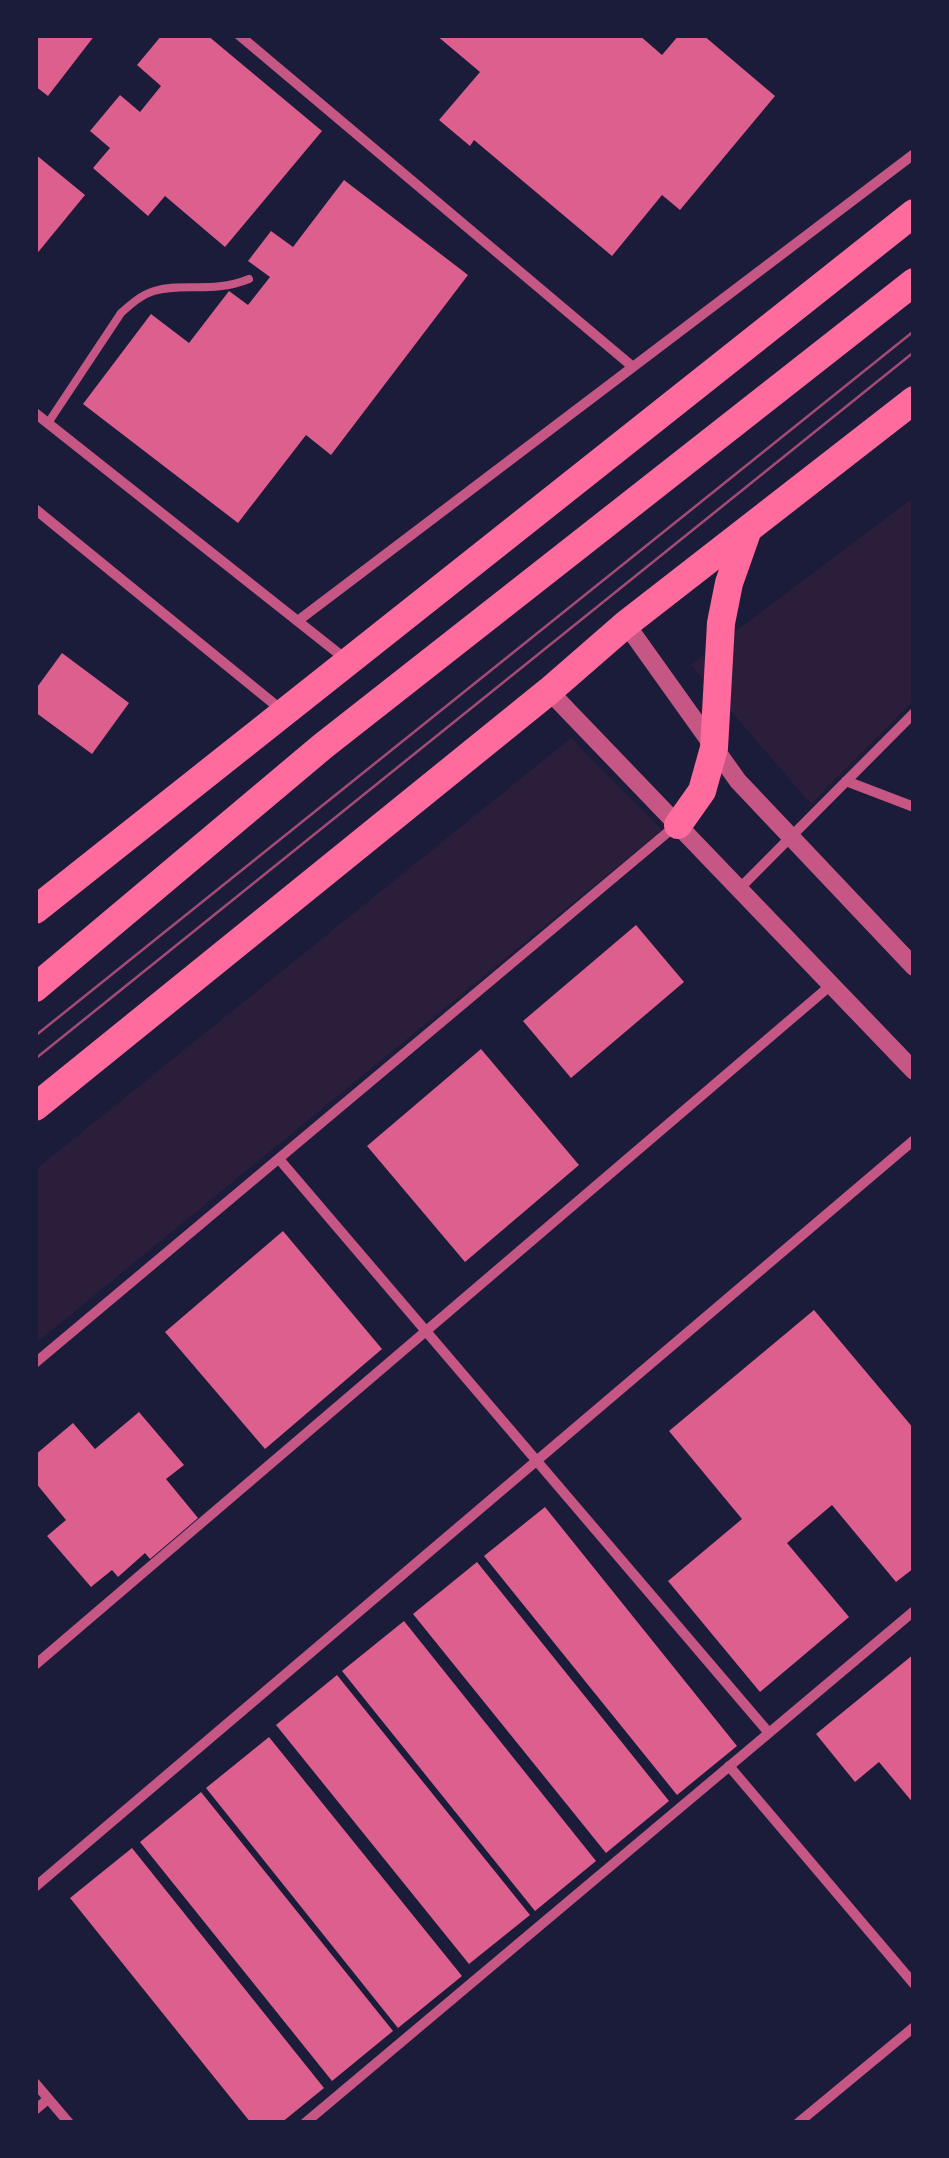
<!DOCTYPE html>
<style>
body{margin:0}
#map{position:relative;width:949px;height:2158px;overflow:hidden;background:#1b1b3a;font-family:Barlow,sans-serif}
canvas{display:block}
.frame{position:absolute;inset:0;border:38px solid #1b1b3a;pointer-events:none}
</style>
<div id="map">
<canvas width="949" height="2158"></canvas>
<div class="frame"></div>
</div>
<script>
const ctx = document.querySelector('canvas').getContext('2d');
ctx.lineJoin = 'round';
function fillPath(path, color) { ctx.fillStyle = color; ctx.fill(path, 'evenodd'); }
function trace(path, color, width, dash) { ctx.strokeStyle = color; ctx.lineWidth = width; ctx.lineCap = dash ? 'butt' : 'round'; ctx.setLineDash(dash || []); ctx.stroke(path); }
fillPath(new Path2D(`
 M914,497V700L811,804L691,665Z
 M571,738L662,830L35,1344V1170Z`), '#2a1e3b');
fillPath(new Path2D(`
 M35,35H95L48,96L35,86Z
 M162,35H207L322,131L225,247L165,196L148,216L93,168L110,148L90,131L120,95L140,112L161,86L137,65Z
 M436,35H639L662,55L679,35H703L775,96L680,210L662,195L612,256L474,140L470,146L439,120L480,72Z
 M35,154L85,195L35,256Z
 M344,180L468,275L331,455L306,435L238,523L83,404L151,314L189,343L229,291L248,305L270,277L248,261L271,231L293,247Z
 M62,653L129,703L92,754L35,712V690Z
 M636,925L684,982L571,1078L523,1021Z
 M481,1049L579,1165L465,1262L367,1146Z
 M283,1231L382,1349L265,1449L165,1332Z
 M814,1310L914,1429V1568L896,1582L832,1505L787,1543L849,1617L760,1692L668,1581L742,1519L669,1431Z
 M139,1412L184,1465L166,1479L198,1518L150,1559L145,1553L118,1577L112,1570L91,1587L47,1536L66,1520L35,1482V1455L73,1423L95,1449Z
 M545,1507L737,1746L677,1795L484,1556Z
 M477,1562L669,1801L606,1853L413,1614Z
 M404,1621L596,1861L535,1911L342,1671Z
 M914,1654V1804L879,1762L855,1782L816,1734Z
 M337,1675L530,1915L469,1964L276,1725Z
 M269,1737L462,1976L398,2028L206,1788Z
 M201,1792L393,2031L332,2081L140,1842Z
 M132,1848L324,2088L281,2123H251L70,1898Z`), '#dd5f8e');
trace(new Path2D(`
 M48,423L121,313C131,304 141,295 154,291C184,282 212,294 249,279`), '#c65784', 8);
trace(new Path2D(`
 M239,35L633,367
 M35,413L348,661
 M35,509L284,712
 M299,620L914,154
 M846,781L914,807
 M739,889L914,713
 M279,1159L769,1733
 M35,1363L674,827
 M35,1665L831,985
 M729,1766L914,1984
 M35,1887L914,1140
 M35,2083L69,2123
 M35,2110L48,2099
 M305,2123L914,1611
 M798,2123L914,2027`), '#c65784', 10);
trace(new Path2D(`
 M626,624L738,781L914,967
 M549,691L914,1071`), '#c65784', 18);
trace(new Path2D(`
 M678,825L702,791L714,748L721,623L729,583L747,532
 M35,910L914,213
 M35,988L323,746L914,282
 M35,1107L549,691L626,624L914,400`), '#ff6b9d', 28);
trace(new Path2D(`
 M35,1036L914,331
 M35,1059L914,352`), '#a44b75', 2.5);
</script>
